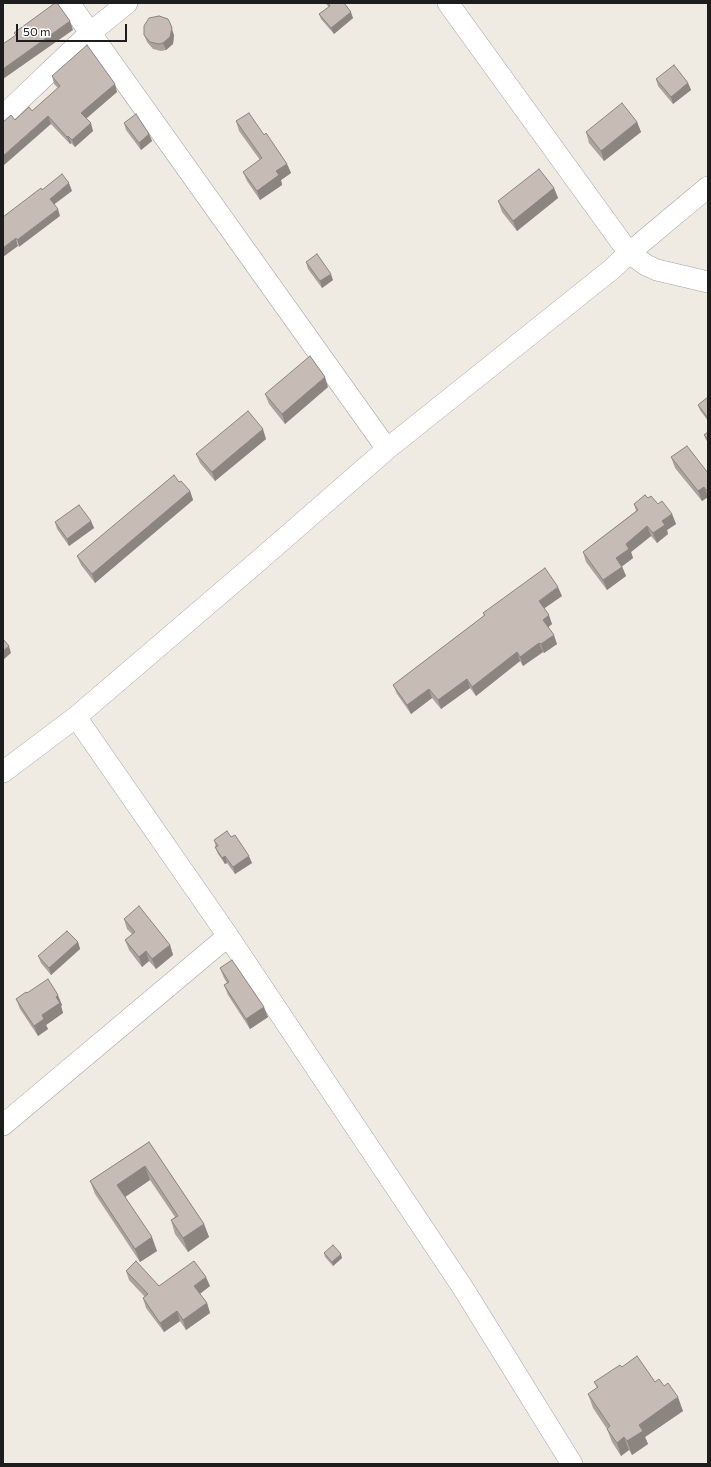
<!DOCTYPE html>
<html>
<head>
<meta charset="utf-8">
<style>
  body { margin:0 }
  #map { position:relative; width:711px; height:1467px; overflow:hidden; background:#efeae2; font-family:Commissioner,sans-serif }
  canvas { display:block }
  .frame { position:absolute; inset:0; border:4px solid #1d1d1d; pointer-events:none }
  .scale { position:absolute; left:16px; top:24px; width:111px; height:18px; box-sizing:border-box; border:2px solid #1d1d1d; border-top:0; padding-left:5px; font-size:12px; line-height:14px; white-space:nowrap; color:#1d1d1d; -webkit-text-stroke:3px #fff; paint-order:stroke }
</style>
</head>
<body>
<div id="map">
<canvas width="711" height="1467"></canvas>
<div class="frame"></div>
<div class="scale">50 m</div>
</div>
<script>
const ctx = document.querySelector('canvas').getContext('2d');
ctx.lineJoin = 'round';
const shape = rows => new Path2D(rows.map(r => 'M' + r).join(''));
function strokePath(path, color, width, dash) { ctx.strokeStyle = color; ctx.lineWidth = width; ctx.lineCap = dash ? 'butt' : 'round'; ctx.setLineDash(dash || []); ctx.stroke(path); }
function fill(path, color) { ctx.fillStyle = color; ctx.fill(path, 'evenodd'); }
const minor = shape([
  [69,3,387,449],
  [448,3,629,253,646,265,657,270,708,282],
  [3,116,90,33,127,3],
  [76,717,228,936],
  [3,772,76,717,256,563,387,449,612,269,629,253,708,187],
  [3,1125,228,936,463,1288,572,1464]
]);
strokePath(minor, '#a4a4a4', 22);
strokePath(minor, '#fff', 21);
fill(shape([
  [325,3,344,3,353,18,334,34,321,19,319,14,329,7],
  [144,35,174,35,173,44,166,50,161,51,153,49,147,42],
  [52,76,117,92,86,119,93,131,75,147,71,143,70,144,51,124,15,120,32,111,58,88,54,84],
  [656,79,688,83,691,90,673,104,658,86],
  [236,121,264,135,287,164,291,173,281,180,282,185,260,200,247,181,243,172,260,160,239,131],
  [637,122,641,132,604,161,589,143,586,132],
  [124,123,149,134,152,141,141,150,126,130],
  [554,188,558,198,517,231,502,212,498,201],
  [306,262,333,280,322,288,308,269],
  [328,387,285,424,269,404,265,394],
  [708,397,708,421,700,410,698,405],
  [708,432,708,442,706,440,704,435],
  [266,439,215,481,200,463,196,454],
  [671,457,708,473,708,497,702,501,675,468],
  [179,482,190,491,193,500,95,583,81,565,77,556],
  [648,498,672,514,676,524,667,530,668,534,657,543,651,536,631,552,633,558,622,566,626,576,607,590,586,562,583,552,636,511,634,504],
  [91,521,94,528,69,546,57,529,55,522],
  [562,596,544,608,552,624,548,627,557,644,544,653,543,652,523,666,520,661,476,696,470,688,441,709,432,698,411,714,397,694,393,685,484,616,483,613],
  [231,837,252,863,235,874,227,863,225,864,218,854,215,847,216,847,214,840],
  [124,919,170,945,173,955,156,969,149,961,142,967,129,950,125,940,132,934,127,929],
  [78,942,80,949,51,975,41,963,38,956],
  [220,968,268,1017,250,1029,228,995,224,985,227,983,224,978],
  [27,993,62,1005,61,1006,63,1013,46,1025,48,1029,38,1036,20,1009,16,999],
  [149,1142,204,1224,209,1237,188,1252,175,1234,171,1220,175,1217,150,1180,125,1197,157,1251,140,1262,95,1194,90,1181],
  [324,1253,342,1258,333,1266,325,1257],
  [126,1271,159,1286,210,1286,200,1294,207,1303,210,1313,186,1330,180,1321,164,1332,146,1308,143,1298,145,1297,129,1280],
  [622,1367,664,1386,683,1411,645,1437,648,1444,632,1455,629,1450,621,1456,612,1442,607,1429,593,1408,588,1394,597,1388,594,1382]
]), '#aba29c');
fill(shape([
  [351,12,353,18,334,34,331,28],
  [70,21,73,30,3,79,3,69],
  [170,23,174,35,173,44,166,50,163,43],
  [688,83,691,90,673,104,671,97],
  [115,84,117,92,84,120,81,113],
  [48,116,51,124,3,166,3,156],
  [637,122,641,132,604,161,601,151],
  [91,123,93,131,75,147,72,140],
  [149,134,152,141,141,150,139,143],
  [68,136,71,143,70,144,67,137],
  [287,164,291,173,281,180,282,185,260,200,257,191,276,171],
  [69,183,72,191,52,206,50,199],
  [554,188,558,198,517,231,513,221],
  [58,209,60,216,19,247,17,240],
  [16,238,18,246,3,257,3,248],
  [331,274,333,280,322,288,320,281],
  [325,377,328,387,285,424,282,414],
  [263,429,266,439,215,481,212,472],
  [704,487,708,497,702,501,698,491],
  [190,491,193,500,95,583,92,574],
  [672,514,676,524,667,530,668,534,657,543,653,533,662,521],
  [91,521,94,528,69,546,67,539],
  [647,526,651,536,631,552,633,558,620,568,616,558,626,544],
  [622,567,626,576,607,590,603,580],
  [558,587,562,596,542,610,539,601],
  [549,615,552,624,546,629,543,620],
  [554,635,557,644,544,653,541,644],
  [539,643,543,652,523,666,520,657],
  [9,646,11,653,3,660,3,651],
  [517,652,520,661,476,696,472,687],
  [467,679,470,688,441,709,438,700],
  [429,689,432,698,411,714,407,705],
  [225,856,227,863,225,864,222,858],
  [249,856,252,863,235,874,233,867],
  [78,942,80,949,51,975,49,968],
  [170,945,173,955,156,969,152,959],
  [146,951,149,961,142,967,139,957],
  [58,995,62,1005,61,1006,63,1013,46,1025,48,1029,38,1036,34,1026,56,997],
  [264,1007,268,1017,250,1029,246,1019],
  [145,1166,150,1180,122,1199,117,1185],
  [204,1224,209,1237,188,1252,183,1238],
  [152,1237,157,1251,140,1262,135,1249],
  [341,1254,342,1258,333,1266,332,1262],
  [206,1277,210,1286,198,1295,194,1286],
  [207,1303,210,1313,186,1330,183,1320],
  [177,1311,180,1321,164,1332,160,1323],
  [678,1397,683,1411,645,1437,648,1444,632,1455,627,1441,639,1425],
  [624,1437,629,1450,621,1456,617,1443]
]), '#8b847f');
const building = shape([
  [55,3,57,3,70,21,3,69,3,44,16,35,14,33,55,3],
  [328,3,344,3,351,12,331,28,319,14,330,6,328,3],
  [159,16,168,19,170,23,172,28,170,37,163,43,159,44,150,42,144,35,144,26,149,18,159,16],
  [87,45,115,84,81,113,91,123,72,140,68,136,67,137,48,116,3,156,3,122,11,115,15,120,29,107,32,111,60,86,52,76,87,45],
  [674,65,688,83,671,97,656,79,674,65],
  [622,103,637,122,601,151,586,132,622,103],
  [249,113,264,135,266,133,287,164,276,171,279,175,257,191,243,172,262,158,236,121,249,113],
  [136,114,149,134,139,143,124,123,136,114],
  [539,169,554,188,513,221,498,201,539,169],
  [62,174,69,183,50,199,58,209,17,240,16,238,3,248,3,217,41,188,42,190,62,174],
  [317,254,331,274,320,281,306,262,317,254],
  [310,356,325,377,282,414,265,394,310,356],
  [708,397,708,418,698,405,708,397],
  [248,411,263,429,212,472,196,454,248,411],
  [708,432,708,439,704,435,708,432],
  [687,446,708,473,708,489,706,490,704,487,698,491,671,457,687,446],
  [174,475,179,482,181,481,190,491,92,574,77,556,174,475],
  [645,495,648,498,651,496,658,504,662,501,672,514,662,521,665,525,653,533,647,526,626,544,629,549,616,558,622,567,603,580,583,552,638,510,634,504,645,495],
  [79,505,91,521,67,539,55,522,79,505],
  [545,568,558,587,539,601,549,615,543,620,554,635,541,644,539,643,520,657,517,652,472,687,467,679,438,700,429,689,407,705,393,685,485,615,483,613,545,568],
  [3,639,9,646,3,651,3,639],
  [227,831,231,837,235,835,249,856,233,867,225,856,222,858,215,847,218,846,214,840,227,831],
  [139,906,170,945,152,959,146,951,139,957,125,940,135,932,124,919,139,906],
  [67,931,78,942,49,968,38,956,67,931],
  [232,960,264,1007,246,1019,224,985,229,982,220,968,232,960],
  [48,979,58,995,56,997,60,1003,42,1015,44,1019,34,1026,16,999,26,992,27,993,48,979],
  [149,1142,204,1224,183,1238,171,1220,178,1216,145,1166,117,1185,152,1237,135,1249,90,1181,149,1142],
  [333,1245,341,1254,332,1262,324,1253,333,1245],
  [136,1261,159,1286,194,1261,206,1277,194,1286,207,1303,183,1320,177,1311,160,1323,143,1298,148,1294,126,1271,136,1261],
  [637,1356,655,1382,659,1379,664,1386,668,1383,678,1397,639,1425,643,1431,627,1441,624,1437,617,1443,607,1429,610,1426,588,1394,598,1387,594,1382,620,1365,622,1367,637,1356]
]);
fill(building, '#c7bcb5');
strokePath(building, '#8b847f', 1);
</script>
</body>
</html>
